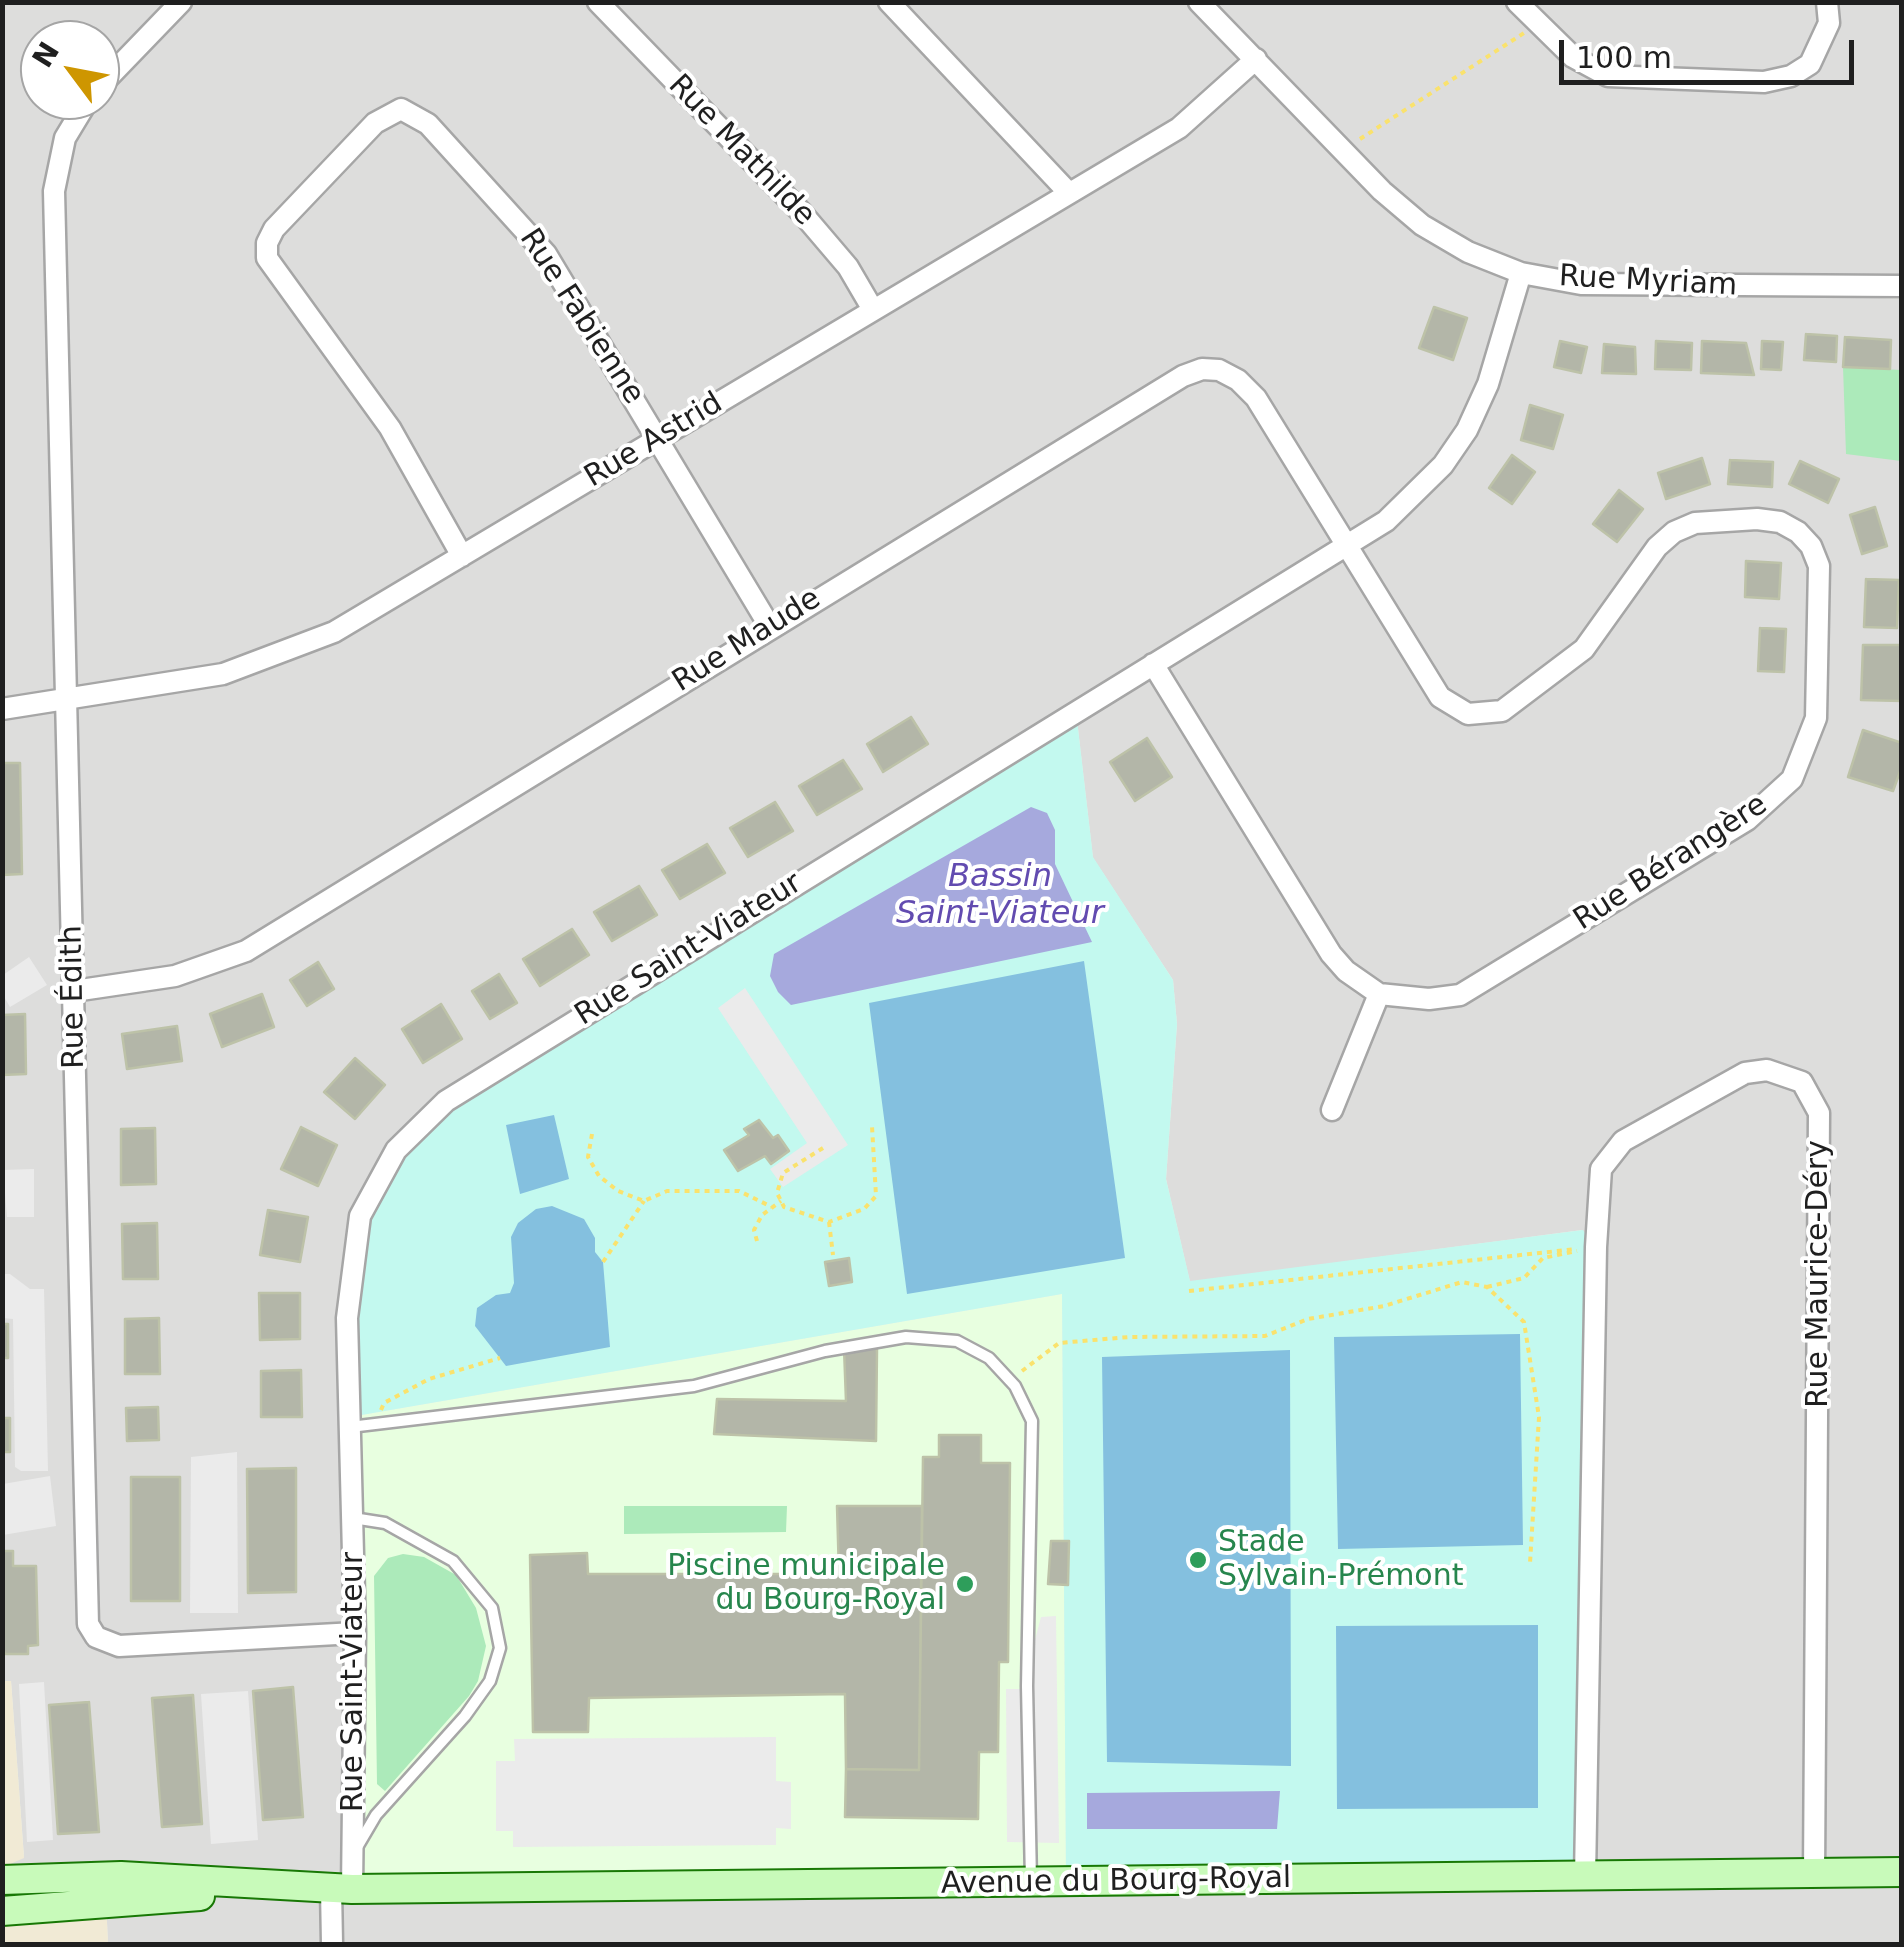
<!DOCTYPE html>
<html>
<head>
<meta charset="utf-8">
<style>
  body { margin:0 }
  #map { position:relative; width:1904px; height:1947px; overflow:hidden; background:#ecf0e6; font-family:"DejaVu Sans",sans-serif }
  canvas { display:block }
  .frame { position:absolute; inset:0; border:5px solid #1f1f1f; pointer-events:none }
  .north { position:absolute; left:20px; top:20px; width:100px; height:100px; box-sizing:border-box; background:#fff; border:2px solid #a5a5a5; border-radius:50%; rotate:302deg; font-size:28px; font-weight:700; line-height:40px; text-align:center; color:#1f1f1f }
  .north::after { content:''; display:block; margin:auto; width:35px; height:45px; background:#ce9600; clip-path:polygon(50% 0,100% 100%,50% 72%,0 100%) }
  .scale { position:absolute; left:1559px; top:40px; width:295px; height:45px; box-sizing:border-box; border:5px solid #1f1f1f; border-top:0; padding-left:12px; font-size:30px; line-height:35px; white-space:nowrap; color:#1f1f1f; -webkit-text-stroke:8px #fff; paint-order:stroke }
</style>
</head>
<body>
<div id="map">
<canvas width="1904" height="1947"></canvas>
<div class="frame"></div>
<div class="north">N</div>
<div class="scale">100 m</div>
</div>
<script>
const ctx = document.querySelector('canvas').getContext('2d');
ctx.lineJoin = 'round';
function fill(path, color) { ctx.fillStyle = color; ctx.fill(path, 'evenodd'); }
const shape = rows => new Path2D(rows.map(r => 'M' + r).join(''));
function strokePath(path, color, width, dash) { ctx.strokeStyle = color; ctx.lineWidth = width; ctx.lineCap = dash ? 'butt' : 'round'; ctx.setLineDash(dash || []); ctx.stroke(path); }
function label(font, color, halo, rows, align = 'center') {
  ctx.font = font + ' "DejaVu Sans",sans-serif'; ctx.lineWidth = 8; ctx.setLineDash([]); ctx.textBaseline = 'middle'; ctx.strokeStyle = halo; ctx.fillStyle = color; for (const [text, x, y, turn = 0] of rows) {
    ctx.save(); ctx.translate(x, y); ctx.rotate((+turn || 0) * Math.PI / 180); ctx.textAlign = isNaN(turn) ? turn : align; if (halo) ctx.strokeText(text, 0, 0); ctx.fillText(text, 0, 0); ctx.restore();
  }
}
fill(shape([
  [3,3,1901,3,1901,276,1650,288,1901,299,1901,1944,108,1944,106,1901,318,1889,3,1867,24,1857,11,1681,3,1681],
  [40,40,100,40,100,100,40,100],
  [1076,712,1093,858,1173,980,1177,1024,1166,1179,1190,1282,1582,1230,1066,1881,352,1889,360,1216]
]), '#dddddc');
fill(shape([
  [2,1681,11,1681,24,1858,3,1867],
  [106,1901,108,1944,3,1944,2,1911]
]), '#f1ead5');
fill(shape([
  [1062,1294,1066,1881,352,1889,350,1417]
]), '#e8ffe0');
fill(shape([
  [1843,367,1901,370,1901,461,1846,454],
  [624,1506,787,1506,786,1532,624,1534],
  [403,1554,424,1557,456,1575,476,1608,486,1646,478,1681,469,1696,385,1791,377,1784,374,1576,388,1558]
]), '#aceaba');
fill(shape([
  [1076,711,1093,857,1173,980,1177,1024,1166,1179,1190,1281,1583,1230,1596,1247,1585,1877,1066,1881,1062,1294,350,1417,360,1216,410,1132]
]), '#c3f9ef');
fill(shape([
  [1084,961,1125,1258,907,1294,869,1003],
  [554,1115,569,1179,520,1194,506,1125],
  [552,1206,584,1219,595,1238,595,1252,603,1262,610,1347,506,1366,475,1326,477,1308,496,1295,510,1293,514,1283,511,1237,518,1223,536,1209],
  [1520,1334,1523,1545,1338,1549,1334,1337],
  [1290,1350,1291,1766,1107,1762,1102,1357],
  [1538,1625,1538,1808,1337,1809,1336,1626]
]), '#84c0df');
fill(shape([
  [29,957,47,985,10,1007,3,995,3,975],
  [745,988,848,1145,783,1187,770,1169,807,1143,718,1008],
  [34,1169,34,1217,7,1217,3,1170],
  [2,1274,10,1274,30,1289,44,1289,48,1471,21,1471,15,1467,13,1319,3,1318],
  [237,1452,238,1613,190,1613,191,1457],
  [50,1476,56,1526,3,1535,3,1484],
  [1056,1616,1059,1843,1007,1842,1006,1689,1022,1689,1041,1617],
  [44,1682,53,1840,27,1842,19,1684],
  [248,1691,258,1840,211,1844,201,1694],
  [776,1737,776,1781,791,1782,791,1829,776,1828,776,1845,513,1847,513,1831,496,1831,496,1761,515,1761,514,1739]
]), '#ebebeb');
fill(shape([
  [1031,807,1047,813,1055,830,1055,864,1092,942,791,1005,778,992,770,976,774,954],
  [1280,1791,1277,1829,1087,1829,1087,1793]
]), '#a6a9dd');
const building = shape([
  [1434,307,1467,318,1453,360,1419,348,1434,307],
  [1806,334,1837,336,1836,362,1804,360,1806,334],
  [1845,337,1891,340,1890,369,1843,367,1845,337],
  [1560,341,1587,347,1581,373,1554,367,1560,341],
  [1656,341,1692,343,1691,370,1655,369,1656,341],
  [1702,341,1746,343,1754,375,1701,373,1702,341],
  [1762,341,1783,342,1781,370,1761,369,1762,341],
  [1604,344,1635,347,1636,374,1602,373,1604,344],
  [1530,405,1563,415,1553,449,1521,440,1530,405],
  [1512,455,1535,472,1512,504,1489,488,1512,455],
  [1702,458,1710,484,1666,499,1658,473,1702,458],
  [1730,460,1773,462,1772,487,1728,484,1730,460],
  [1800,461,1839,479,1828,503,1789,484,1800,461],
  [1619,490,1643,509,1617,542,1593,524,1619,490],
  [1875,507,1887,546,1862,554,1850,515,1875,507],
  [1746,561,1781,563,1779,599,1745,597,1746,561],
  [1866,579,1899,580,1897,628,1864,627,1866,579],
  [1760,628,1786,629,1784,672,1758,671,1760,628],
  [1863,645,1902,645,1902,701,1861,700,1863,645],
  [911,717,928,744,883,772,867,744,911,717],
  [1863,730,1902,743,1902,766,1893,791,1848,777,1863,730],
  [1147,738,1172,777,1135,801,1110,762,1147,738],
  [843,760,862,789,817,815,799,786,843,760],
  [2,763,20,763,22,874,2,875,2,763],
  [775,802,793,831,748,857,730,828,775,802],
  [707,844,725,873,680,899,662,870,707,844],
  [639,886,657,915,612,941,594,912,639,886],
  [572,929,589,955,540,986,523,959,572,929],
  [318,962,334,989,307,1006,290,980,318,962],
  [499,974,517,1003,490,1019,472,991,499,974],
  [262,994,274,1027,222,1047,210,1014,262,994],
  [441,1004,462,1039,423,1063,402,1029,441,1004],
  [25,1014,26,1074,2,1075,2,1015,25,1014],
  [177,1026,182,1061,127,1069,122,1034,177,1026],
  [355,1058,385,1085,355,1119,324,1092,355,1058],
  [759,1120,773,1138,778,1135,789,1151,771,1164,765,1156,738,1171,724,1150,749,1135,744,1129,759,1120],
  [301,1127,337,1145,318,1186,281,1169,301,1127],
  [155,1128,156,1184,121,1185,121,1129,155,1128],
  [268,1210,308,1217,300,1262,260,1255,268,1210],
  [157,1223,158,1279,123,1279,122,1224,157,1223],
  [849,1258,852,1282,829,1286,825,1262,849,1258],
  [259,1293,300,1293,300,1339,260,1340,259,1293],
  [159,1318,160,1374,125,1374,125,1319,159,1318],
  [2,1324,8,1324,8,1358,2,1358,2,1324],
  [844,1348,877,1349,876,1441,714,1434,717,1399,846,1401,844,1348],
  [301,1370,302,1417,261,1417,261,1371,301,1370],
  [158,1407,159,1440,127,1441,126,1408,158,1407],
  [2,1418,10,1418,10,1452,2,1452,2,1418],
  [939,1435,981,1435,981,1463,1010,1463,1008,1662,999,1662,998,1752,979,1752,978,1819,845,1817,846,1769,919,1770,923,1457,939,1457,939,1435],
  [296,1468,296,1592,248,1593,247,1469,296,1468],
  [131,1477,180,1477,180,1601,131,1601,131,1477],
  [837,1506,922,1506,919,1770,846,1769,845,1694,589,1698,588,1732,533,1732,530,1555,587,1553,588,1574,839,1574,837,1506],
  [1051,1541,1069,1541,1068,1585,1048,1584,1051,1541],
  [2,1551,13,1551,13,1566,36,1566,38,1645,28,1646,28,1654,5,1654,2,1646,2,1551],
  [293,1687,303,1817,263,1820,253,1691,293,1687],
  [193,1695,202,1824,162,1827,152,1698,193,1695],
  [89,1702,99,1832,58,1834,49,1705,89,1702]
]);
fill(building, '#b3b6a8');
strokePath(building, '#bdc2a8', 2.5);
const lane = shape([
  [350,1427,694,1386,825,1351,906,1337,957,1341,989,1358,1015,1386,1032,1421,1027,1686,1031,1881],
  [353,1518,385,1523,453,1561,492,1608,500,1648,490,1681,465,1716,376,1815,356,1849]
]);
const street = shape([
  [598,2,802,213,848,267,872,308],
  [889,2,1068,192],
  [1199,2,1382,191,1422,225,1468,252,1521,273,1581,284,1902,286],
  [1517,2,1573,57,1608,76,1764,82,1791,76,1810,64,1829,23,1827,2],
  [100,86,181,2],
  [88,100,65,138,54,191,88,1624,96,1637,119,1646,355,1633],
  [462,556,390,428,267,258,267,243,274,229,375,123,401,109,428,124,546,254,770,627],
  [2,709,223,674,334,632,1179,128,1256,59],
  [74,991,175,976,246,951,1183,376,1202,369,1219,370,1238,380,1256,398,1440,697,1468,714,1502,711,1584,649,1657,547,1674,532,1695,523,1757,519,1780,522,1798,532,1811,546,1819,566,1816,718,1792,779,1747,820,1460,995,1429,999,1379,994,1346,971,1331,954,1153,664],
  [1332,1110,1379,994],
  [1585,1877,1596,1247,1601,1169,1623,1141,1745,1073,1767,1070,1802,1082,1819,1113,1814,1874],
  [331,1888,332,1944],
  [352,1889,355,1633,347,1318,360,1216,396,1150,446,1101,1386,521,1443,465,1467,430,1488,384,1521,273]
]);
const secondary = shape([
  [2,1880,121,1876,352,1889,1902,1872],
  [2,1911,200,1896]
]);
strokePath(lane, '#a6a6a6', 15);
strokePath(street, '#a6a6a6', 25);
strokePath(secondary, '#187805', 32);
strokePath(shape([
  [1360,139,1524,33],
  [592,1134,588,1157,599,1176,618,1191,644,1201,667,1191,739,1191,772,1207],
  [823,1148,783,1173,777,1193,784,1207,829,1222,864,1209,876,1196,872,1126],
  [829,1222,833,1255],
  [757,1241,754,1230,762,1215,781,1201],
  [603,1262,644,1201],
  [1487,1287,1524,1278,1543,1258,1577,1251],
  [1189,1291,1576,1249],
  [1022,1371,1059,1343,1129,1337,1265,1336,1308,1319,1384,1306,1462,1282,1487,1287,1524,1322,1539,1417,1530,1563],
  [381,1410,384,1403,429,1379,500,1358]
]), '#fae26d', 4, [5, 5]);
strokePath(lane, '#fff', 10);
strokePath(street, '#fff', 20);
strokePath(secondary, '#c8faba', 28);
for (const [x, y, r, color] of [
  [1198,1560,10,"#2e9e5b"],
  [965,1584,10,"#2e9e5b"]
]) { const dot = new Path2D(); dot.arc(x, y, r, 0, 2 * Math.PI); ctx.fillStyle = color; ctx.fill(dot); strokePath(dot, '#fff', 4); }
label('30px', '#1f1f1f', '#fff', [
  ["Rue Mathilde",741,151,46],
  ["Rue Myriam",1648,282,3],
  ["Rue Fabienne",581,317,57],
  ["Rue Astrid",654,441,-31],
  ["Rue Maude",747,641,-32],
  ["Rue Bérangère",1671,863,-33],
  ["Rue Saint-Viateur",689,950,-32],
  ["Rue Édith",74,997,-91],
  ["Rue Maurice-Déry",1819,1274,-90],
  ["Rue Saint-Viateur",354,1682,-90],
  ["Avenue du Bourg-Royal",1116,1882,-1]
]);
label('30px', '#27864d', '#fff', [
  ["Stade",1218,1543],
  ["Sylvain-Prémont",1218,1577],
  ["Piscine municipale",945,1567,"right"],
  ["du Bourg-Royal",945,1601,"right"]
], 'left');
label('italic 32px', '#624bb0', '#fff', [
  ["Bassin",1000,878],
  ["Saint-Viateur",1000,915]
]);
</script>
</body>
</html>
